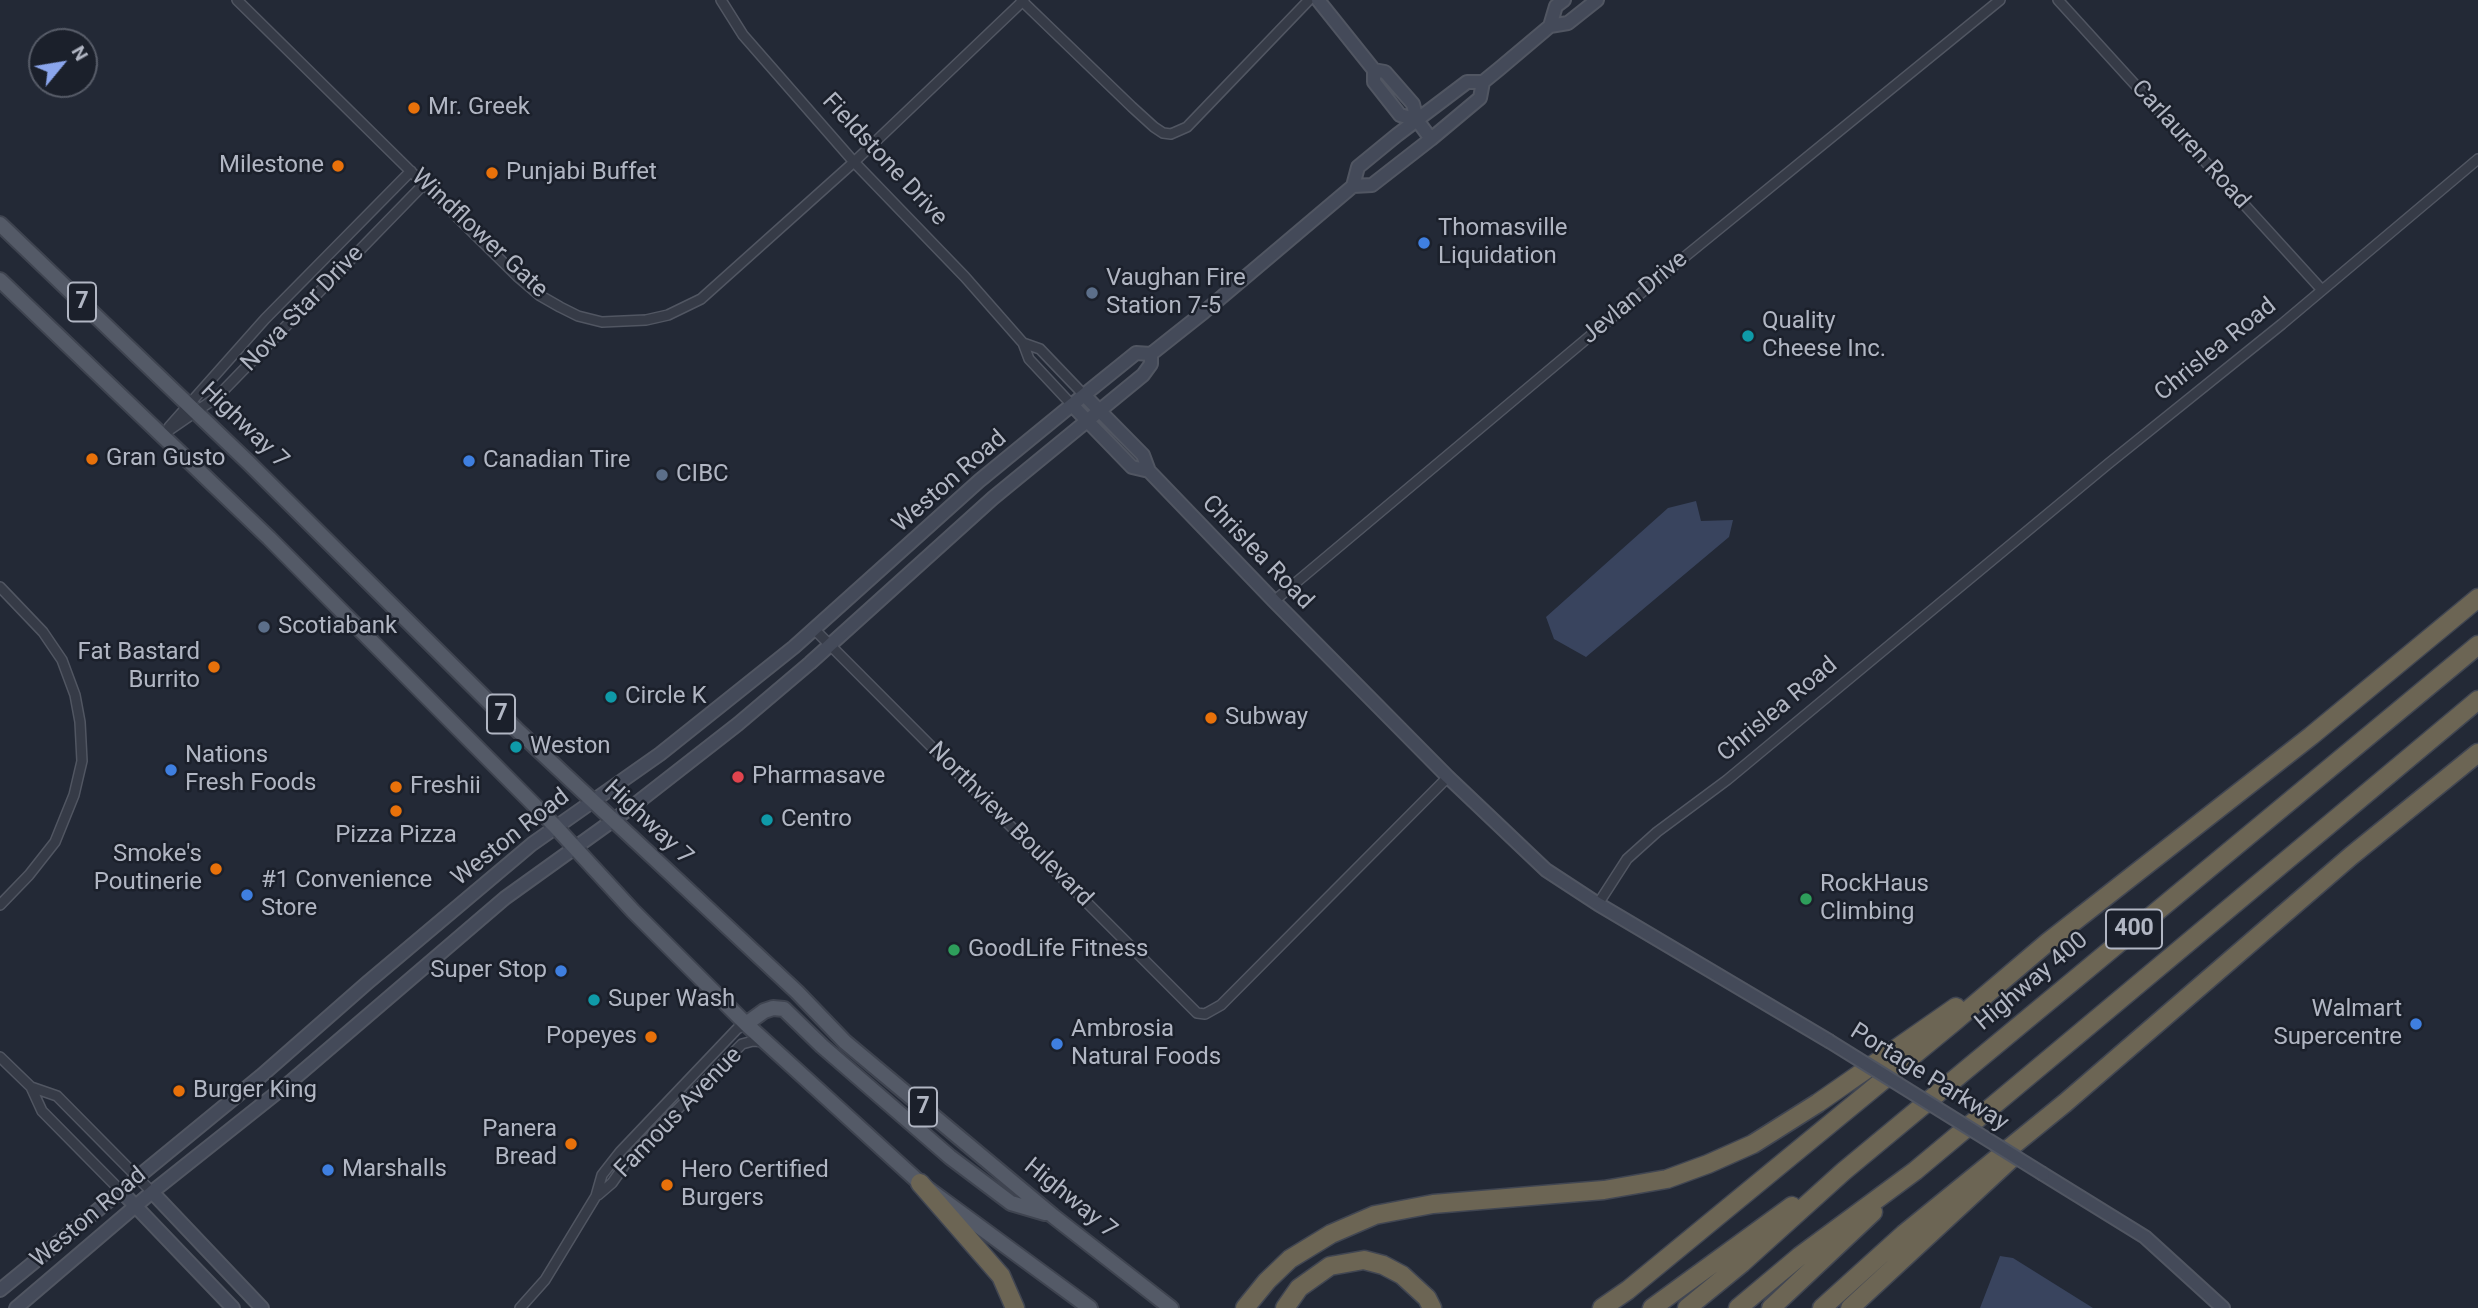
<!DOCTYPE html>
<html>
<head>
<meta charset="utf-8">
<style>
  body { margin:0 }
  #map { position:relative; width:2478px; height:1308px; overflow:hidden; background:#232936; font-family:Roboto,sans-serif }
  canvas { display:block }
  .north { position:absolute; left:28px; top:28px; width:70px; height:70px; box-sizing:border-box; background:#1b202b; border:2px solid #575c68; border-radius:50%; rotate:60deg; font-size:19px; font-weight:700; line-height:28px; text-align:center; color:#b1b6c3 }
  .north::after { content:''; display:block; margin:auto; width:24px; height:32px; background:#8ba6ed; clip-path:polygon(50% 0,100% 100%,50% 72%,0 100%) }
</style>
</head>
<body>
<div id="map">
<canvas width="2478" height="1308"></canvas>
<div class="north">N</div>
</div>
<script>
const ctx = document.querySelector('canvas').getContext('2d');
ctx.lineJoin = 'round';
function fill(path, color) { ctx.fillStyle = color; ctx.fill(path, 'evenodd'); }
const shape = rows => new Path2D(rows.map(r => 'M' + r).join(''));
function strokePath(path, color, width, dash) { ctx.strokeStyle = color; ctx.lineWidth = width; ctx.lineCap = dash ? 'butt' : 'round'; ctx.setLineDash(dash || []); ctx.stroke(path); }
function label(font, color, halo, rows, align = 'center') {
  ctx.font = font + ' Roboto,sans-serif'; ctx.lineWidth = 5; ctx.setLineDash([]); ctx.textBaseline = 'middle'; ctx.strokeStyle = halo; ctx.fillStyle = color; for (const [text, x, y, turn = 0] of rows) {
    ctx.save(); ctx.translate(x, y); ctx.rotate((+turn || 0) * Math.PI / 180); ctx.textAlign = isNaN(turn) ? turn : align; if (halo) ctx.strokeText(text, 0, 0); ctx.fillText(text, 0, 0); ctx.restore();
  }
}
fill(shape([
  [1696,501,1701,521,1733,520,1729,537,1586,657,1554,639,1546,617,1668,508],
  [2000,1256,2013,1258,2093,1308,1980,1308]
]), '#39445e');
const street = shape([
  [237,0,518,277,539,295,560,307,578,316,602,322,646,320,668,315,701,299,854,162,1024,0],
  [721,0,743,35,854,162,965,277,1023,343,1029,359,1072,405],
  [1021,0,1132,107,1154,127,1163,133,1171,134,1187,127,1309,0],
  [2058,0,2322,290],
  [1023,343,1040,349,1084,395],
  [169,427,265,319,411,171],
  [162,435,217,397,424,184],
  [0,587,43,632,62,660,75,695,80,722,82,761,74,795,55,842,29,875,0,905],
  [1274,601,1671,268,2000,0],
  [814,629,1197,1013,1205,1014,1221,1005,1448,777],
  [1598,904,1627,859,1657,832,1727,780,2108,464,2282,324,2478,159],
  [0,1057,31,1087,42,1111,121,1191],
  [31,1087,57,1096,152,1192],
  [598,1195,612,1183,626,1163,653,1134,742,1044,753,1041,766,1042],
  [520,1308,545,1280,596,1196,602,1175,620,1152,737,1029,746,1024]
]);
const secondary = shape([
  [1318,0,1374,70,1374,82,1400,115,1417,120],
  [1550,26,1568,23,1597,0],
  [1374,70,1385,72,1413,104,1417,120,1431,139],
  [1353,186,1372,185,1431,139,1480,98,1483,82],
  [1084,395,1143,455,1149,471,1274,601,1448,777,1546,870,1598,904,1829,1041],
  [1072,405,1132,467,1149,471],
  [2043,1174,2145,1237,2223,1308],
  [121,1191,233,1308],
  [152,1192,262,1308],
  [0,1290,261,1076,367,983,532,844,660,754,794,647,979,481,1084,395,1136,353,1151,354,1204,312,1353,186,1358,167,1397,135,1467,82,1483,82,1499,69,1550,26,1556,6,1564,0],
  [16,1308,152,1192,289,1083,505,898,633,806,738,724,810,663,993,498,1143,375,1151,364,1151,354]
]);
const primary = shape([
  [0,224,249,463,516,729,797,992,845,1042,1053,1216,1171,1308],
  [0,280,269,538,555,826,633,911,746,1024,920,1183,1090,1308],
  [746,1024,764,1011,773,1008,784,1009,822,1046,950,1157,1011,1203,1045,1213]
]);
const highway = shape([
  [920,1183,1001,1276,1015,1308],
  [1245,1308,1267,1281,1290,1259,1331,1234,1375,1215,1433,1204,1604,1190,1667,1179,1708,1164,1753,1144,1818,1103,1956,1007],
  [1285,1308,1299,1288,1330,1266,1364,1260,1383,1265,1402,1275,1427,1298,1432,1308],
  [1602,1308,1628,1290,1954,1022,2048,942,2311,736,2478,598],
  [1652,1308,1792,1206],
  [1687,1308,1742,1263,1844,1171,2478,645],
  [1738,1308,1800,1256,1915,1171,2478,700],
  [1771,1308,1873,1212],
  [1822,1308,1904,1234,2065,1103,2351,856,2478,753],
  [1850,1308,2012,1158]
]);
strokePath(street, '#515662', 12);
strokePath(secondary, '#515662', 16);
strokePath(primary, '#3f4450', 18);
strokePath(highway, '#414652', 21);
strokePath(street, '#363b47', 9);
strokePath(secondary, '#444a59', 12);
strokePath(primary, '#545a67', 14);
strokePath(highway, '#6c6554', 18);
const secondaryBridge = shape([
  [1829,1041,2043,1174]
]);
strokePath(secondaryBridge, '#515662', 16, []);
strokePath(secondaryBridge, '#444a59', 12);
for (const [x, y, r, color] of [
  [414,108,7,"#e8710a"],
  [338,166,7,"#e8710a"],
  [492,173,7,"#e8710a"],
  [1424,243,7,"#3f7fe0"],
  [1092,293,7,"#5c6f8a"],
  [1748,336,7,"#0f9aa8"],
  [92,459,7,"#e8710a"],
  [469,461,7,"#3f7fe0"],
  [662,475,7,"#5c6f8a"],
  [264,627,7,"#5c6f8a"],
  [214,667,7,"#e8710a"],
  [611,697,7,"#0f9aa8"],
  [1211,718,7,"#e8710a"],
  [516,747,7,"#0f9aa8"],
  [171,770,7,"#3f7fe0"],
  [738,777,7,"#e0444e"],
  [396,787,7,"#e8710a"],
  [396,811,7,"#e8710a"],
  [767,820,7,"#0f9aa8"],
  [216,869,7,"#e8710a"],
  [247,895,7,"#3f7fe0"],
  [1806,899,7,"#2e9e5b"],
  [954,950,7,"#2e9e5b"],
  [561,971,7,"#3f7fe0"],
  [594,1000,7,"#0f9aa8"],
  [2416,1024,7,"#3f7fe0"],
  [651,1037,7,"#e8710a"],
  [1057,1044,7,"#3f7fe0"],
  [179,1091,7,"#e8710a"],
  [571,1144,7,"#e8710a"],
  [328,1170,7,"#3f7fe0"],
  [667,1185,7,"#e8710a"]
]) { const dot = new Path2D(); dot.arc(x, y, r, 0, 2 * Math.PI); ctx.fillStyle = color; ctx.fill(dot); strokePath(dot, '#1b202b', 2.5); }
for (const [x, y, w] of [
  [82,302,28],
  [501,714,28],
  [2134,929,56],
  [923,1107,28]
]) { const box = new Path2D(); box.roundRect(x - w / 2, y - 19.5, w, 39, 5); ctx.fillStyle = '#1b202b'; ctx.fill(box); strokePath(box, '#b1b6c3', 2); }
label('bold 23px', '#b1b6c3', null, [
  ["7",82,302],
  ["7",501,714],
  ["400",2134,929],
  ["7",923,1107]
]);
label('24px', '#b1b6c3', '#1b202b', [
  ["Mr. Greek",428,108],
  ["Milestone",324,166,"right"],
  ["Punjabi Buffet",506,173],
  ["Thomasville",1438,229],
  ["Liquidation",1438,257],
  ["Vaughan Fire",1106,279],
  ["Station 7-5",1106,307],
  ["Quality",1762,322],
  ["Cheese Inc.",1762,350],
  ["Gran Gusto",106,459],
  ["Canadian Tire",483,461],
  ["CIBC",676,475],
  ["Scotiabank",278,627],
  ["Fat Bastard",200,653,"right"],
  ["Burrito",200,681,"right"],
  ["Circle K",625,697],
  ["Subway",1225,718],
  ["Weston",530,747],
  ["Nations",185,756],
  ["Fresh Foods",185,784],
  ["Pharmasave",752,777],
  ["Freshii",410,787],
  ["Centro",781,820],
  ["Pizza Pizza",396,836,"center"],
  ["Smoke's",202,855,"right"],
  ["Poutinerie",202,883,"right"],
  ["#1 Convenience",261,881],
  ["Store",261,909],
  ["RockHaus",1820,885],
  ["Climbing",1820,913],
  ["GoodLife Fitness",968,950],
  ["Super Stop",547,971,"right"],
  ["Super Wash",608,1000],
  ["Walmart",2402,1010,"right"],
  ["Supercentre",2402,1038,"right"],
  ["Ambrosia",1071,1030],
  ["Natural Foods",1071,1058],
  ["Popeyes",637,1037,"right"],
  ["Burger King",193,1091],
  ["Panera",557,1130,"right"],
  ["Bread",557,1158,"right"],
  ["Marshalls",342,1170],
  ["Hero Certified",681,1171],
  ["Burgers",681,1199]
], 'left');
label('24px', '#b1b6c3', '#1b202b', [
  ["Carlauren Road",2190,145,48],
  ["Fieldstone Drive",884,160,47],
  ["Windflower Gate",479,234,43],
  ["Jevlan Drive",1635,298,-40],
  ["Nova Star Drive",303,309,-46],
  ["Chrislea Road",2216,350,-39],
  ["Highway 7",244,426,44],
  ["Weston Road",950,482,-41],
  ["Chrislea Road",1257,553,46],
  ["Chrislea Road",1778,710,-40],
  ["Highway 7",648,823,43],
  ["Northview Boulevard",1010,825,45],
  ["Weston Road",511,838,-38],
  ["Highway 400",2032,982,-40],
  ["Portage Parkway",1929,1078,32],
  ["Famous Avenue",679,1113,-46],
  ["Highway 7",1070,1199,39],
  ["Weston Road",89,1218,-40]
]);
</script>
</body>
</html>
